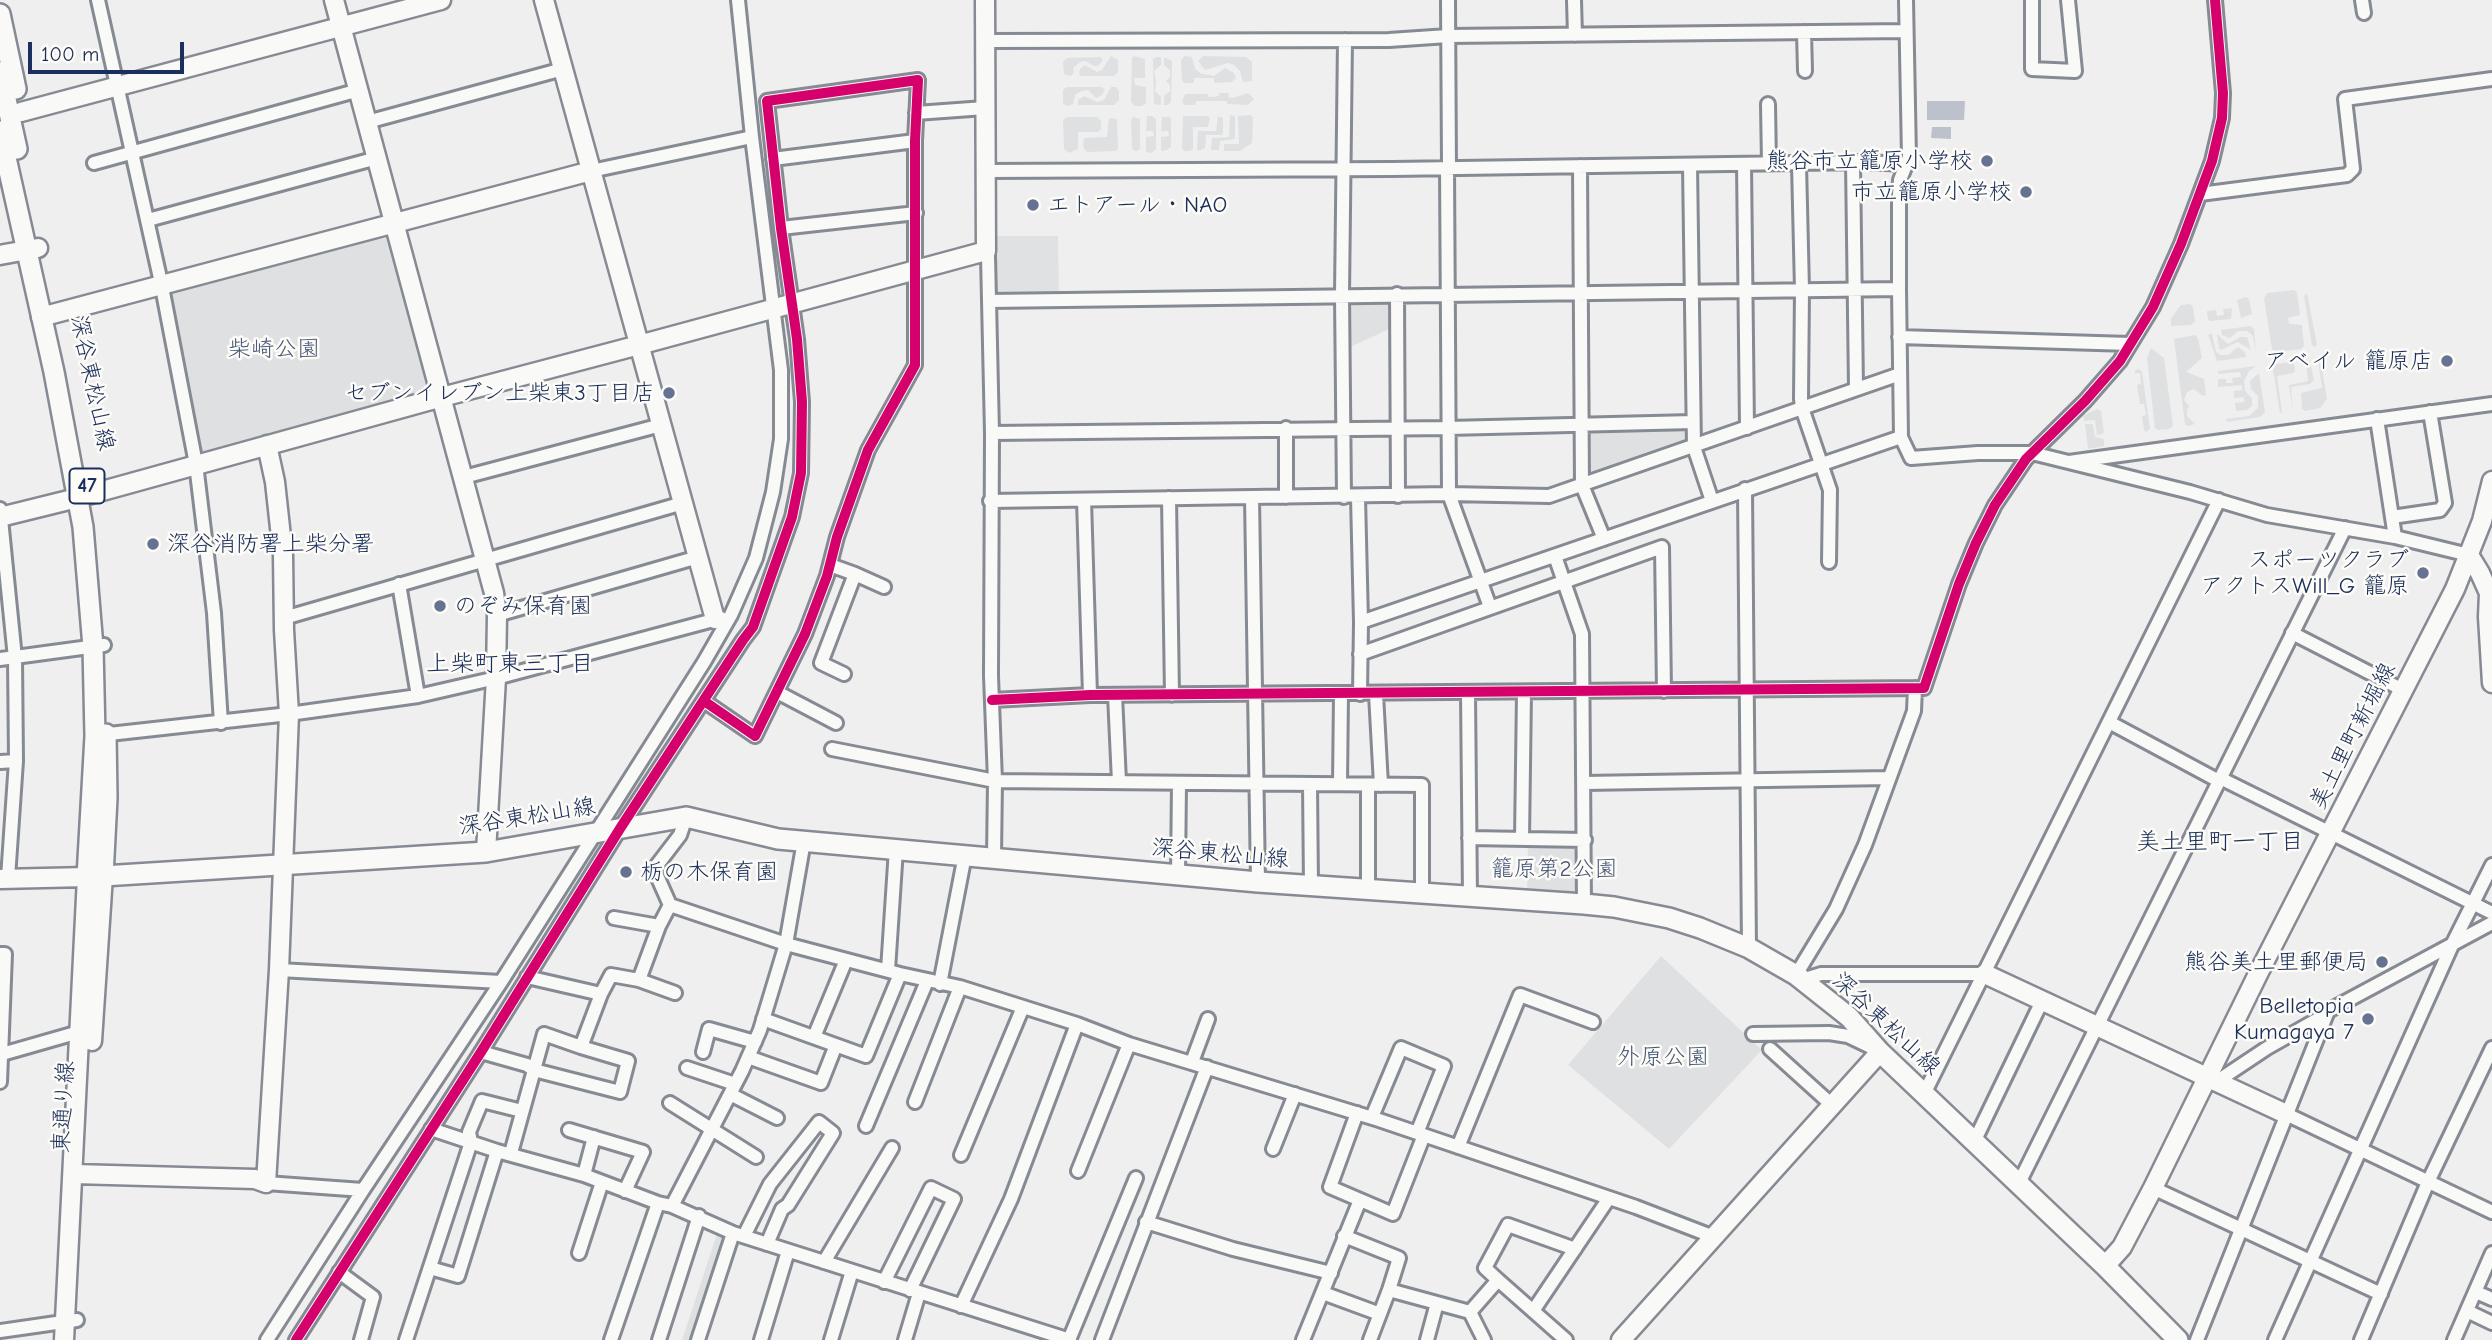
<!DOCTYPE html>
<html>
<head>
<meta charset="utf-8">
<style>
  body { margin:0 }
  #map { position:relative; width:2492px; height:1340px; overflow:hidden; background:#efefef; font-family:"Comic Neue",sans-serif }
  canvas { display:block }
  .scale { position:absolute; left:28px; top:42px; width:156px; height:32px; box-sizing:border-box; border:4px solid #1b2f5e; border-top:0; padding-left:9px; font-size:21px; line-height:24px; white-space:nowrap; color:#1b2f5e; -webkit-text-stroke:5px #fdfcf7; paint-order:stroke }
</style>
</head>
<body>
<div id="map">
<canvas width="2492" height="1340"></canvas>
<div class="scale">100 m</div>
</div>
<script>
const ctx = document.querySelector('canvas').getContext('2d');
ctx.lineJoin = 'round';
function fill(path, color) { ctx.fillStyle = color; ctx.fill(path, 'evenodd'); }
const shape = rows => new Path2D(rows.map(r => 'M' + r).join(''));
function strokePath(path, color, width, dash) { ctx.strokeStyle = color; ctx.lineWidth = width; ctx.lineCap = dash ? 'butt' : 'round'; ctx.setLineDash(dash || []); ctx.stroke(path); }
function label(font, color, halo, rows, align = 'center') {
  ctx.font = font + ' "Comic Neue","Klee One",sans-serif'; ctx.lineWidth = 5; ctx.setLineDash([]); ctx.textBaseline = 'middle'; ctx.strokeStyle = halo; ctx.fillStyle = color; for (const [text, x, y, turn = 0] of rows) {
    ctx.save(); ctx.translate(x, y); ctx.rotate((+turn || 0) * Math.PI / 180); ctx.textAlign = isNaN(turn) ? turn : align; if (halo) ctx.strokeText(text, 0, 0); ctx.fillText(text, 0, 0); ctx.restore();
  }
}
fill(shape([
  [992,236,1058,236,1059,297,993,295]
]), '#dfe1e2');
fill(shape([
  [1111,56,1118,60,1118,72,1114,76,1081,76,1079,74,1080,69,1085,65,1097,72,1102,70],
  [1134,56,1145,59,1145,78,1134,78,1135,85,1146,87,1146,103,1142,106,1135,106,1131,102,1132,58],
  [1185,56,1192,57,1195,69,1202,74,1214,76,1225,68,1234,73,1236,78,1232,82,1214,83,1214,78,1194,78,1194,83,1184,83,1182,80,1181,60],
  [1203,56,1246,57,1252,62,1252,81,1243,82,1240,71,1234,65,1228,63,1205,70,1198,61],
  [1101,57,1103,60,1098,66,1094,66,1085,61,1080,62,1073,68,1074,73,1070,76,1064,74,1063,62,1067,58],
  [1156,57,1161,57,1161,65,1154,71,1156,81,1155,91,1161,97,1161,105,1154,104,1153,59],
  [1164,57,1172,61,1171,102,1168,105,1164,105,1164,96,1170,91,1170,85,1166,81,1170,77,1170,70,1164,65],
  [1067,87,1102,87,1105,90,1102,95,1096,98,1088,90,1081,91,1075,95,1073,104,1067,106,1063,103,1063,90],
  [1111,87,1116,87,1119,91,1119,100,1114,105,1078,105,1078,100,1084,96,1097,102,1104,100],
  [1219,93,1229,93,1228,97,1233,98,1248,93,1254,99,1248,105,1227,104,1227,101,1196,101,1195,105,1185,105,1182,102,1185,94,1208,94,1208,97,1213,97,1219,96],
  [1230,115,1235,116,1235,139,1220,141,1219,150,1211,150,1212,138,1229,137],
  [1250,115,1253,117,1252,143,1240,151,1224,151,1224,144,1239,144,1238,116],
  [1147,116,1152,116,1156,119,1156,149,1152,153,1146,152,1146,137,1154,136,1153,131,1146,131],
  [1183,116,1208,116,1210,118,1208,127,1193,127,1193,149,1190,151,1184,151,1182,148],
  [1218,116,1223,118,1223,133,1221,135,1206,135,1205,148,1199,151,1197,149,1198,131,1216,131],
  [1067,117,1097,117,1101,121,1101,129,1098,132,1078,132,1078,149,1069,153,1064,149,1063,120],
  [1133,117,1140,119,1140,149,1137,151,1133,150,1132,147,1131,120],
  [1162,117,1169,117,1171,119,1171,147,1167,150,1161,151,1161,137,1169,136,1168,131,1161,131],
  [1109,118,1117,119,1118,149,1115,151,1087,152,1083,147,1084,138,1107,137],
  [395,223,442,397,196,464,162,287],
  [2294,290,2297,293,2300,315,2288,318,2289,324,2302,325,2304,346,2301,349,2276,352,2272,349,2264,298,2267,293],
  [2307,293,2317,345,2315,347,2312,345,2304,296],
  [2246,297,2249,299,2252,314,2241,318,2237,300],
  [1390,301,1389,329,1346,349,1345,303],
  [2190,304,2193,307,2195,321,2191,325,2171,326,2171,318,2181,305],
  [2232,308,2231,319,2210,321,2208,319,2207,311,2216,310,2217,316,2224,315,2223,309],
  [2250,326,2254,329,2256,352,2253,336,2247,331,2238,331,2230,338,2222,335,2221,330],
  [2208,334,2212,334,2216,352,2220,355,2228,355,2238,347,2245,352,2246,357,2217,361],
  [2217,334,2228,344,2240,337,2247,337,2251,350,2238,342,2221,350,2219,348],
  [2195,335,2198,338,2202,358,2186,372,2204,379,2206,395,2203,396,2194,389,2187,392,2184,400,2189,406,2187,410,2187,416,2195,424,2187,426,2185,424,2174,339],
  [2151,348,2164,358,2173,426,2169,429,2158,430,2155,428,2147,358],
  [2320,358,2327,399,2320,408,2305,411,2302,409,2301,393,2322,388,2318,359],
  [2306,360,2310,361,2314,380,2310,384,2291,387,2293,411,2289,385,2308,381],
  [2291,362,2294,363,2295,371,2293,373,2277,376,2282,412,2280,413,2273,369,2276,364],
  [2256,366,2249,371,2244,381,2245,391,2252,398,2252,406,2247,410,2236,411,2235,403,2245,402,2243,397,2234,398,2234,391,2242,390,2242,385,2218,387,2218,379,2226,379,2226,383,2233,383,2232,378,2241,377,2240,372,2218,374,2218,371],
  [2139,369,2142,372,2150,429,2146,432,2144,430,2142,416,2146,415,2144,404,2140,404,2137,385,2141,384,2140,373,2135,373,2135,370],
  [2259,373,2265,412,2260,417,2227,422,2226,419,2249,416,2258,408,2258,396,2251,389,2250,381],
  [2097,409,2101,411,2104,433,2102,434,2097,435,2095,420,2084,421,2083,416],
  [2085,424,2093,424,2095,437,2104,439,2104,446,2088,449],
  [1689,426,1688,444,1589,476,1587,430],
  [1528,844,1580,845,1578,899,1527,894],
  [1661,956,1762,1050,1669,1149,1568,1065],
  [718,1231,728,1235,694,1340,682,1340]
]), '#dee0e2');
fill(shape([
  [1927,101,1965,101,1964,120,1927,120],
  [1932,127,1951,127,1951,139,1931,138]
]), '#bdc1cc');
const street = shape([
  [98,0,162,287,196,464,214,613,221,723],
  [1448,0,1449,167],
  [1574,0,1575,35],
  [1906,0,1909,157,1900,180,1899,195,1899,289,1901,437,1911,458,1978,453,2032,453,2190,492,2267,515,2395,537,2469,555],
  [2032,0,2032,69,2075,71,2068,0],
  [2362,0,2364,13],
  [1804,32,1805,71],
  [985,41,1389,40,1448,36,1906,31],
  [1768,104,1769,164],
  [916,113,985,108],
  [367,122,563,69],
  [773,159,915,141],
  [1853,162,1856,389],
  [94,163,359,90],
  [1744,164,1747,428],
  [1799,164,1802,290,1801,399,1802,408,1830,490,1829,562],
  [1690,165,1694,447,1712,501],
  [1580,166,1582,485,1604,539],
  [1447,167,1449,494,1490,607],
  [591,171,752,137],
  [986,171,1392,169,1863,162,1906,164],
  [2200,194,2347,175,2353,169,2345,99,2492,79],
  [148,220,377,158],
  [781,228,916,213],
  [986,251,988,256,992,433,991,676,995,781,994,857],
  [1397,294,1398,496],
  [989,301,1899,289],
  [1899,337,2130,344],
  [2377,419,2395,537],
  [992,433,1448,428,1693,422],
  [2069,462,2492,404],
  [464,477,661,425],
  [1745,489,1749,948],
  [1252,497,1258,882],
  [1286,497,1286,428],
  [1344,497,1342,295,1345,40],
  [1358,497,1361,622,1360,694],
  [1169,498,1172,695],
  [1084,500,1090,695],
  [990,501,1449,494,1549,496,1900,374],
  [0,509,15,658,16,761,8,878],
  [2392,517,2440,510,2445,503,2430,412],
  [1555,556,1582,634,1584,904],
  [830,565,855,574],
  [399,584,418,696],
  [497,615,698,557],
  [284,618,683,503],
  [1361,622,1901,437],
  [2292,633,2403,690],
  [1360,654,1662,547,1664,691],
  [0,659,104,645],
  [844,674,821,663,855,574,884,587],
  [777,692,836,723],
  [1468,693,1470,897],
  [1376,694,1381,785],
  [1115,695,1119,782],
  [992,700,1090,695,1924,688,1959,584,1976,543,1995,505,2026,459,2085,401,2120,361,2153,307,2181,244,2212,161,2222,118,2223,93,2215,0],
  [2109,722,2219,781],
  [100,735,289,714,418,696,496,678,721,618],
  [832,749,995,781,1422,785,1422,894],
  [0,762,16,761],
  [2220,778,2492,913],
  [1584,783,1889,778],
  [1310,784,1311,886],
  [1340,784,1341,694],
  [1368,785,1368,891],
  [1469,838,1585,840],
  [1522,839,1524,693],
  [1178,875,1179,783],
  [670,905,786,944,900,974,960,987,1077,1024,1129,1044,1379,1120,1636,1207,1714,1237],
  [614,918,659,926],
  [0,954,5,954,0,1082],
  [279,970,501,982],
  [888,970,896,849],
  [1796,975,1836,909,1865,845,1914,711,1915,688],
  [527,977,601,994],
  [639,980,659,926,670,905,654,869,680,835,686,817],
  [1802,980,1821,974,1985,974],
  [940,984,965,855],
  [763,1019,866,1056,900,974],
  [1753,1034,1829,1033,1848,1036,1869,1046],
  [814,1037,846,960],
  [1770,1049,1832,1105],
  [481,1052,527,1065,534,1070,620,1092,628,1061,581,1047,601,994,611,975,639,980,675,993],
  [703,1052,709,1029,755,1042],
  [2,1054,86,1030],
  [748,1057,821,1083,836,1045],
  [1192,1062,1208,1019],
  [687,1068,735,1084],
  [2216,1082,2267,1048,2327,1014],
  [730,1094,777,1118],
  [1924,1094,2219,500],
  [915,1102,960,987],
  [670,1103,756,1157],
  [1357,1113,1330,1187,1393,1214,1424,1135],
  [2286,1114,2492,1212],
  [1372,1117,1401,1048,1444,1066,1417,1133],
  [866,1126,927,981],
  [431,1129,497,1151,584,1175,658,1203,672,1206,733,1233,1070,1340],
  [569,1130,643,1152,625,1191],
  [1974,1142,2042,1001],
  [1458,1147,1520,995,1593,1022],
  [1273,1149,1295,1094],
  [511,1153,544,1034,581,1047],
  [961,1155,1023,1007],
  [1078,1171,1129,1044],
  [584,1175,594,1137],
  [266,1183,363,1190,501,982,704,662,731,615,756,558,773,492,781,439,781,370,752,137,738,0],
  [2018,1185,2345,528],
  [2153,1188,2381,1294],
  [672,1206,742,1071,760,1030,786,944,804,841],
  [1146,1222,1233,1249,1331,1273],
  [744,1236,770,1184,819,1122,833,1133,788,1205,782,1209,767,1244],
  [1344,1236,1399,1258,1389,1290,1470,1312,1484,1340],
  [579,1253,602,1182],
  [824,1262,892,1148],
  [430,1268,458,1276,497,1151],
  [339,1272,373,1297,361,1340],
  [1498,1280,1485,1268,1508,1225,1575,1249],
  [884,1282,931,1188,954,1199,910,1290],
  [2476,1292,2492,1299],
  [1323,1293,1380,1314],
  [961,1306,1011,1199,1077,1024],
  [1533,1311,1609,1198],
  [2467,1311,2492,1323],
  [1470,1312,1498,1280,1566,1340],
  [0,1331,77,1320],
  [267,1340,363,1190],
  [296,1340,481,1052,621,827,743,640,753,627,792,517,801,473,802,402,797,339,781,228,767,101,918,80,915,141,915,365,868,450,837,537,827,576,805,634,755,736,704,701],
  [406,1340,471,1142,469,1132,482,1101,522,1111],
  [611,1340,658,1203],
  [659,1340,699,1216],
  [698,1340,733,1233],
  [761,1340,788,1251],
  [831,1340,852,1271],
  [905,1340,919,1293],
  [1069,1340,1136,1178],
  [1102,1340,1207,1067],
  [1303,1340,1360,1200],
  [1370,1340,1389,1290],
  [1427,1340,1437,1303],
  [2197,1340,2328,1011,2492,923],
  [2275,1340,2453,943,2492,865],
  [2361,1340,2428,1182,2492,1048],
  [2454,1340,2492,1253]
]);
const secondary = shape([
  [334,0,494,593,497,615,496,678,486,852],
  [544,0,715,619],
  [21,112,441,0],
  [0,255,38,248],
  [41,317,591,171],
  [0,517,77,498,442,397,639,345,986,251,985,0],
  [2469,555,2480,573,2489,593,2488,617,2492,683],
  [0,879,87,877,64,1340],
  [1985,974,2286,1114],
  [92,1041,103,876],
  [74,1174,255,1179,266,1183,279,970,289,714,284,630,283,555,275,482,267,445],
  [2105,1266,2122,1247,2153,1188,2258,974,2455,589,2482,521,2492,481],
  [1621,1340,1880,1052]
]);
const primary = shape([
  [0,14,16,89],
  [0,72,17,149],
  [0,131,54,372,83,527,93,647,95,736,87,877,486,852,686,817,778,839,1258,882,1584,904,1614,907,1669,918,1700,928,1749,948,1796,975,1849,1017,1880,1052,2105,1266,2178,1340],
  [103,876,107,798,106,734]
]);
strokePath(street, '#868a93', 18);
strokePath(secondary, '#868a93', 23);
strokePath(primary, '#868a93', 24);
strokePath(street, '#f9f9f8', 12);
strokePath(secondary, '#f9f9f8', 18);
strokePath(primary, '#f9f9f8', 19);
strokePath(shape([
  [992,700,1090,695,1924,688,1959,584,1976,543,1995,505,2026,459,2085,401,2120,361,2153,307,2181,244,2212,161,2222,118,2223,93,2215,0],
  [296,1340,481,1052,621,827,743,640,753,627,792,517,801,473,802,402,797,339,781,228,767,101,918,80,915,141,915,365,868,450,837,537,827,576,805,634,755,736,704,701]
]), '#d6006c', 10);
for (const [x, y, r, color] of [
  [1987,161,7,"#657291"],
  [2026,192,7,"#657291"],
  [1033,205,7,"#657291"],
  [2447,361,7,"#657291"],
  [669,393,7,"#657291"],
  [153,544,7,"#657291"],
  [2423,573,7,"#657291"],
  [440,606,7,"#657291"],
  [626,872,7,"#657291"],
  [2382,962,7,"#657291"],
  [2368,1019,7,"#657291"]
]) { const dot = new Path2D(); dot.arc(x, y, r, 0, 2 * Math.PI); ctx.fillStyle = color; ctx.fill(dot); strokePath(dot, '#fdfcf7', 2.5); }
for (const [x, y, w] of [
  [87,486,35]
]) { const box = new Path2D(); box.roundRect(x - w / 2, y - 17.5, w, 35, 5); ctx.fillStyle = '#fdfcf7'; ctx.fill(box); strokePath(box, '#1b2f5e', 2); }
label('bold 21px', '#1b2f5e', null, [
  ["47",87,486]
]);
label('23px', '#1b2f5e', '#fdfcf7', [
  ["熊谷市立籠原小学校",1973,161],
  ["市立籠原小学校",2012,192],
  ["エトアール・NAO",1047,205,"left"],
  ["アベイル 籠原店",2433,361],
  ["セブンイレブン上柴東3丁目店",655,393],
  ["深谷消防署上柴分署",167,544,"left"],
  ["スポーツクラブ",2409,560],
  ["アクトスWill_G 籠原",2409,586],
  ["のぞみ保育園",454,606,"left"],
  ["栃の木保育園",640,872,"left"],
  ["熊谷美土里郵便局",2368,962],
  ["Belletopia",2354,1006],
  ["Kumagaya 7",2354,1032]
], 'right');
label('23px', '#48587c', '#fdfcf7', [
  ["柴崎公園",274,349],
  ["籠原第2公園",1554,869],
  ["外原公園",1663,1057]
]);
label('23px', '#1b2f5e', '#fdfcf7', [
  ["深谷東松山線",92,383,78],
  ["美土里町新堀線",2353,736,-63],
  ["深谷東松山線",527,817,-9],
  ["深谷東松山線",1220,854,5],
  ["深谷東松山線",1886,1024,43],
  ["東通り線",64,1107,-87]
]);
label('24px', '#1b2f5e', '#fdfcf7', [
  ["上柴町東三丁目",510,664],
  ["美土里町一丁目",2220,842]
]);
</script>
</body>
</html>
